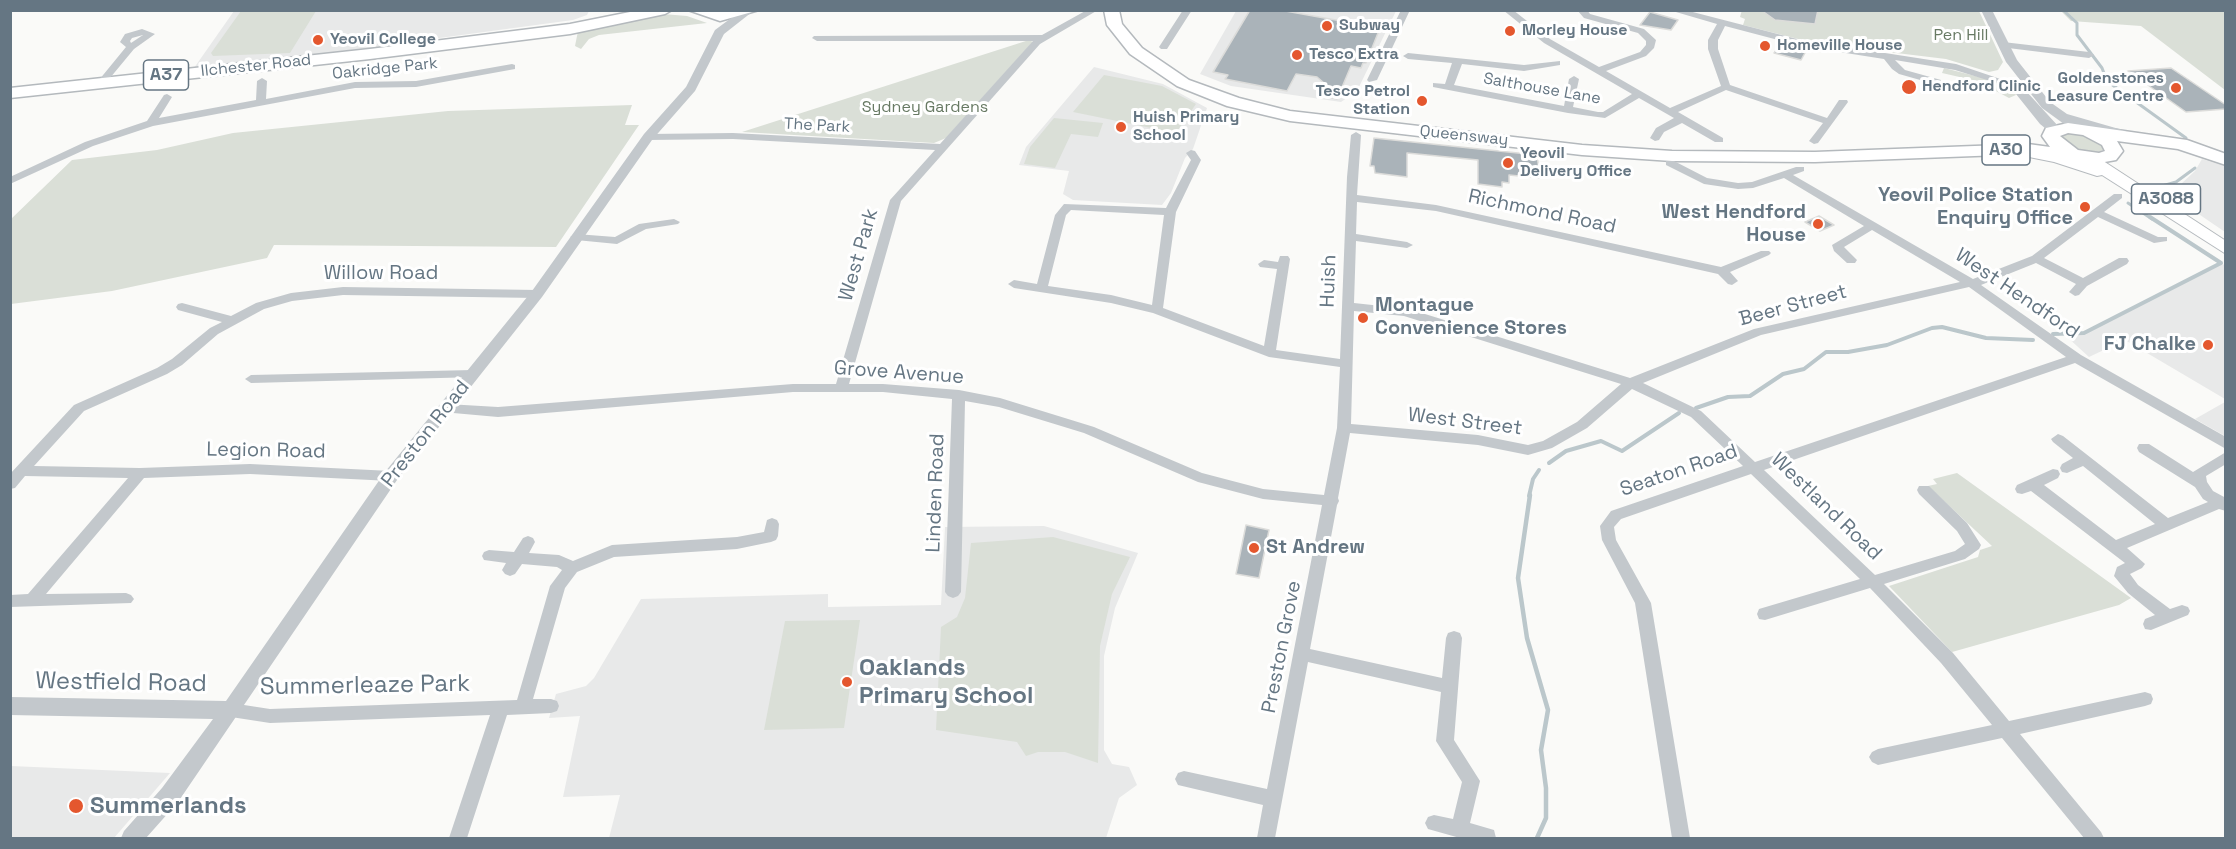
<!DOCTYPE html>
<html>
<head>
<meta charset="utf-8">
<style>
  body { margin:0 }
  #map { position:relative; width:2236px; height:849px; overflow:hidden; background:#fafaf8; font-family:"Space Grotesk",sans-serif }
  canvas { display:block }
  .frame { position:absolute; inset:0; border:12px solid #657683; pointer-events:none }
</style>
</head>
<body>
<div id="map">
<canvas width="2236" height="849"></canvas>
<div class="frame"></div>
</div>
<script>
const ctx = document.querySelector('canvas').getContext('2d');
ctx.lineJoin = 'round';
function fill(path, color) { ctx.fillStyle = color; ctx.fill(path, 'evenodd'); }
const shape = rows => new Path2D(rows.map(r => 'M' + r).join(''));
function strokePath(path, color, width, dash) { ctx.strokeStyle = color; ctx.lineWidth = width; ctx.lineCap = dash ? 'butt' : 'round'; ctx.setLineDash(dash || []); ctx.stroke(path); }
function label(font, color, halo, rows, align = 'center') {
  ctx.font = font + ' "Space Grotesk",sans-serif'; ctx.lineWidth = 6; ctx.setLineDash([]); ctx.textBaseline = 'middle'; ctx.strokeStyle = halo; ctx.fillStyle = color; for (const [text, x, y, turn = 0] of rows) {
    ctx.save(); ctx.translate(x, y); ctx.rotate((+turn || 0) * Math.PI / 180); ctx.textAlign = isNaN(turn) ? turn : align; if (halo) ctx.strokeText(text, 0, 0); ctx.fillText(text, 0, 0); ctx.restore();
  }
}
fill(shape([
  [234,11,589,11,587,15,573,20,395,44,386,48,194,68],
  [1236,11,1396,11,1357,91,1341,102,1231,86,1200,74],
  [1094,67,1163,84,1207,108,1193,149,1185,158,1171,193,1162,205,1073,200,1063,194,1069,171,1019,165,1026,147],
  [2202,159,2225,166,2225,232,2162,189,2181,184,2195,171],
  [2221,263,2226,266,2225,399,2125,340,2089,357,2066,336,2084,333],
  [2225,402,2225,436,2195,419],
  [1044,526,1138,553,1115,608,1104,656,1104,750,1112,764,1129,767,1137,785,1119,798,1106,838,609,838,620,795,563,797,580,716,549,718,556,694,586,686,594,678,641,599,828,594,828,607,941,605,945,527],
  [11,766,170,773,114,838,11,838]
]), '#e8e9e9');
fill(shape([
  [1742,10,1979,11,2003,62,1998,70,1989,72,1946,59,1814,43,1743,25,1745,19,1740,17],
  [241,11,241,10,316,11,290,53,213,56,211,53],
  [2061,11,2225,11,2225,90,2141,26,2071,21],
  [663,14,687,16,707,23,599,35,589,39,581,49,575,46,578,31],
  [1029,40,1033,42,946,138,934,143,742,132],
  [1944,68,1995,81,2013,90,2016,95,2009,98,1977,81,1942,73],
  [1104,75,1162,86,1196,104,1176,133,1073,112],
  [632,105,625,125,639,125,556,247,274,245,267,258,112,291,11,304,11,219,72,160,157,150,233,133,448,111],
  [1054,118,1103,123,1098,137,1071,134,1055,168,1024,164,1030,147],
  [2076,132,2101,142,2105,149,2096,153,2075,149,2060,137,2063,133],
  [1957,473,2131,598,2119,605,1952,652,1889,586,1978,557,1980,550,1992,546,1928,486,1937,484,1933,479],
  [1053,537,1130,557,1112,594,1100,646,1098,763,1065,752,1038,752,1026,756,1017,742,936,730,941,627,957,617,965,598,971,543],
  [860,620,844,728,764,730,785,621]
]), '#dadfd7');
strokePath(shape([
  [2063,10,2077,23,2077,35,2102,68,2107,81,2186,138],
  [2162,186,2176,182,2195,168],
  [2128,203,2152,219]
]), '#bbc7cb', 3);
strokePath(shape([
  [2053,334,2084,333,2221,263,2150,217],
  [1696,408,1728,397,1750,396,1783,374,1804,369,1826,352,1848,352,1887,345,1932,328,1942,327,1986,338,2033,340],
  [1549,463,1566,451,1601,441,1622,451,1679,413],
  [1529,496,1533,479,1539,470]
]), '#bbc7cb', 4);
strokePath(shape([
  [1530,495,1518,578,1527,638,1548,710,1541,750,1546,788,1546,818,1537,838]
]), '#bbc7cb', 4.5);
const building = shape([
  [1250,10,1280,10,1380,28,1366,63,1363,63,1361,68,1351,66,1337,99,1327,97,1331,89,1317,77,1296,74,1287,91,1225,79,1228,75,1213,72,1250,10],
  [1761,10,1818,10,1815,24,1775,20,1761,10],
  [1650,12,1678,20,1671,30,1640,25,1650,12],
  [1781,44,1806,50,1806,51,1801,60,1774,53,1781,44],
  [2171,68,2226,105,2226,109,2186,112,2128,71,2171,68],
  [1374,138,1537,155,1540,178,1509,175,1509,183,1502,182,1502,187,1478,184,1478,160,1407,153,1407,177,1375,173,1374,166,1370,166,1374,138],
  [1819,216,1834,225,1820,231,1805,222,1819,216],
  [1246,525,1269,530,1259,578,1236,574,1246,525]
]);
fill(building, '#aab3b9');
strokePath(building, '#dcdcda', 1.5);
const primary = shape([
  [2035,149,2079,159,2077,156,2079,153,2091,153,2226,241,2226,254,2102,175,2097,176,2054,162,2029,157,2027,154,2029,151,2035,149]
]);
const trunk = shape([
  [640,10,672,10,665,14,570,34,370,59,10,98,10,88,370,49,570,24,640,10],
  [688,10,720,12,759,10,720,21,688,10],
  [1104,10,1119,10,1122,24,1142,48,1189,80,1239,98,1290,111,1582,145,1672,151,1815,152,2028,144,2050,147,2042,136,2046,128,2068,123,2187,140,2226,154,2226,165,2178,149,2117,141,2123,151,2116,160,2099,163,2028,154,1815,162,1672,161,1582,155,1290,121,1227,106,1177,86,1130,54,1107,25,1104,10],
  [2068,133,2083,135,2102,145,2105,151,2099,153,2078,150,2060,136,2068,133]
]);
strokePath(primary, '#b5babe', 2);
strokePath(trunk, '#b4b9bd', 3);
fill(shape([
  [1087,10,1098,10,1040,44,901,201,849,384,883,384,959,390,1000,398,1094,427,1202,473,1263,489,1324,495,1337,428,1340,367,1269,357,1153,313,1111,303,1014,288,1008,284,1014,280,1037,284,1055,215,1064,204,1166,208,1191,160,1186,153,1191,150,1195,151,1201,160,1176,212,1163,308,1264,346,1277,269,1260,267,1258,264,1264,260,1278,262,1280,256,1288,256,1290,259,1276,350,1340,359,1347,177,1351,135,1356,132,1361,135,1357,195,1436,205,1721,267,1761,251,1769,251,1771,253,1769,255,1730,272,1738,281,1732,285,1728,284,1718,274,1436,211,1357,202,1356,234,1407,242,1413,245,1407,248,1356,241,1354,303,1409,309,1630,378,1754,329,1960,282,1872,230,1844,247,1857,260,1855,263,1847,263,1834,251,1832,245,1864,226,1784,178,1753,188,1738,189,1704,184,1666,165,1666,161,1674,161,1707,178,1738,183,1752,182,1796,167,1804,167,1804,171,1793,175,1973,279,2032,256,2114,194,2122,194,2122,198,2104,212,2158,237,2167,237,2167,241,2154,243,2098,217,2044,258,2083,278,2119,258,2127,258,2129,261,2127,264,2087,286,2079,295,2075,296,2069,292,2076,284,2036,263,1981,285,2081,355,2226,437,2226,449,2075,363,1764,470,1875,575,1955,551,1965,544,1957,531,1919,494,1917,490,1919,486,1929,486,1967,523,1981,545,1979,549,1965,559,1884,584,1953,653,2009,721,2145,692,2151,694,2153,699,2151,704,2145,706,2020,734,2101,832,2104,838,2084,838,2002,738,1878,765,1872,762,1869,757,1872,752,1878,749,1992,725,1941,663,1870,588,1765,620,1759,619,1757,614,1759,609,1860,579,1751,474,1621,519,1614,527,1616,540,1651,603,1690,838,1672,838,1635,603,1602,540,1600,526,1611,511,1743,466,1691,417,1632,389,1587,428,1552,448,1528,455,1478,445,1350,433,1338,498,1339,501,1337,505,1310,649,1442,678,1446,638,1448,633,1454,631,1460,633,1462,638,1454,740,1480,781,1470,823,1494,830,1496,838,1460,838,1428,829,1425,823,1428,817,1434,815,1453,819,1462,782,1436,741,1441,692,1308,662,1275,838,1257,838,1263,805,1178,785,1175,779,1178,773,1184,771,1267,789,1322,505,1263,499,1198,482,1084,433,999,407,965,401,961,592,958,596,953,598,948,596,945,592,952,399,883,392,793,392,498,417,442,412,440,409,447,404,498,407,793,384,836,384,890,200,935,150,733,139,648,140,643,137,648,134,733,133,940,144,1033,41,817,41,812,38,814,36,1042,35,1087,10],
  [1071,210,1164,215,1152,305,1111,295,1048,286,1066,215,1071,210],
  [1969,287,2066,357,1755,462,1701,411,1643,383,1761,335,1969,287],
  [1354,311,1404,316,1621,384,1577,422,1543,441,1528,445,1478,435,1351,424,1354,311],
  [1183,10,1192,10,1167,49,1161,49,1159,47,1183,10],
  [1401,10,1410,10,1377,80,1369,82,1367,80,1401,10],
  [1503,10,1513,10,1550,39,1599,67,1640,52,1646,45,1646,41,1638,33,1584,18,1577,10,1587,10,1590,14,1644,29,1656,40,1654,48,1646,56,1606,71,1670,108,1721,86,1708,49,1708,40,1717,24,1669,10,1685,10,1801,40,1956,64,2021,86,2016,89,1955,70,1895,60,1905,70,1941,80,1941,84,1938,85,1899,74,1892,69,1884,59,1801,46,1725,26,1718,40,1718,49,1730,85,1827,118,1839,100,1847,100,1848,102,1818,143,1814,144,1809,141,1823,123,1726,90,1678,112,1723,138,1723,142,1715,142,1682,123,1664,132,1659,140,1655,141,1650,138,1656,128,1674,118,1639,98,1605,118,1568,113,1433,87,1433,83,1445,84,1452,63,1408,59,1403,56,1408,53,1524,65,1560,61,1560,65,1524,71,1462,64,1454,85,1564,106,1569,79,1574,76,1579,79,1573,107,1598,112,1603,112,1632,94,1544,43,1503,10],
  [142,29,155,34,134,49,105,84,99,84,99,80,126,47,120,42,125,34,142,29],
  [143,35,131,43,130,41,132,38,143,35],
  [2003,42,2089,52,2094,55,2089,58,2000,47,2000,43,2003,42],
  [512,64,515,65,515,69,416,87,355,88,153,126,93,146,10,184,10,177,85,142,147,121,164,95,167,94,172,97,159,118,256,100,257,81,262,78,267,81,266,99,355,82,416,81,512,64],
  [674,219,680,222,678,224,646,229,617,244,576,240,570,237,576,234,615,237,639,224,674,219],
  [343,287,537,290,543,294,537,298,343,295,292,301,264,309,218,334,182,365,167,374,84,411,34,466,140,468,250,464,391,471,396,472,398,476,396,480,391,481,250,474,144,478,46,594,126,593,131,595,134,599,131,603,10,607,10,595,28,594,128,478,25,476,15,488,10,489,10,474,74,405,157,368,172,359,210,328,222,322,178,310,176,307,178,304,182,303,231,316,256,303,291,293,343,287],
  [473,370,478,371,479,374,478,377,251,383,245,379,251,375,473,370],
  [2058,434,2063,436,2168,518,2208,502,2203,499,2195,487,2139,452,2137,448,2139,444,2149,444,2193,472,2226,452,2226,464,2206,476,2207,482,2213,491,2226,498,2226,511,2219,509,2127,548,2145,564,2142,568,2130,574,2138,585,2170,609,2182,605,2188,607,2190,611,2188,615,2151,630,2145,629,2143,624,2145,619,2155,615,2128,593,2114,576,2117,567,2125,563,2031,491,2022,494,2017,493,2015,489,2017,485,2053,469,2058,470,2060,474,2058,478,2044,485,2116,540,2155,524,2083,466,2067,473,2062,472,2060,468,2062,464,2073,458,2053,442,2051,439,2058,434],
  [772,518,777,520,779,524,778,536,776,540,771,542,737,549,614,557,577,572,565,588,533,699,551,699,557,701,559,706,557,711,551,713,507,715,467,838,449,838,490,715,270,723,231,717,225,715,223,710,225,705,231,703,270,709,517,700,550,586,562,570,557,567,522,564,515,574,510,576,505,574,502,570,506,563,484,560,482,556,484,552,489,550,514,552,523,538,528,536,533,538,535,542,529,553,559,555,573,561,612,545,737,537,764,532,767,520,772,518]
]), '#c3c8cc');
fill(shape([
  [742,10,752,12,724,34,695,91,652,140,542,297,397,480,178,802,146,838,121,838,124,831,162,788,213,719,10,715,10,697,226,701,385,472,532,291,644,134,686,87,715,30,742,10],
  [1981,10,1992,10,2017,60,2050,102,2067,114,2126,131,2126,137,2118,137,2081,125,2085,129,2083,132,2075,132,2042,108,2006,62,1981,10],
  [2022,90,2026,91,2059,127,2059,133,2051,133,2040,124,2016,94,2022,90]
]), '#c3c8cc');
fill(primary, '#fff');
fill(trunk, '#fff');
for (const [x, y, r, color] of [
  [1327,26,6,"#e4572e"],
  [1510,31,6,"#e4572e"],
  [318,40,6,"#e4572e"],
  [1765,46,6,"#e4572e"],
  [1297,55,6,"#e4572e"],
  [1909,87,8,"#e4572e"],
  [2176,88,6,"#e4572e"],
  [1422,101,6,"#e4572e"],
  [1121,127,6,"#e4572e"],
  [1508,163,6,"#e4572e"],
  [2085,207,6,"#e4572e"],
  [1818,224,6,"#e4572e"],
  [1363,318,6,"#e4572e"],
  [2208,345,6,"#e4572e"],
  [1254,548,6,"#e4572e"],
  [847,682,6,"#e4572e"],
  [76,806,8,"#e4572e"]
]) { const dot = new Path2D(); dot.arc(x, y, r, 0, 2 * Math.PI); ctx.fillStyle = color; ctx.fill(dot); strokePath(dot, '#fff', 2); }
label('bold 16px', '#657683', '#fff', [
  ["Subway",1339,26],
  ["Morley House",1522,31],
  ["Yeovil College",330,40],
  ["Homeville House",1777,46],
  ["Tesco Extra",1309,55],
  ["Goldenstones",2164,79,"right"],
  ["Leasure Centre",2164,97,"right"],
  ["Hendford Clinic",1922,87],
  ["Tesco Petrol",1410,92,"right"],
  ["Station",1410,110,"right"],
  ["Huish Primary",1133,118],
  ["School",1133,136],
  ["Yeovil",1520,154],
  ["Delivery Office",1520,172]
], 'left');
label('16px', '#687a64', '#fff', [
  ["Pen Hill",1961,36],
  ["Sydney Gardens",925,108]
]);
label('16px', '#657683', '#fff', [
  ["Ilchester Road",256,66,-6],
  ["Oakridge Park",385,69,-6],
  ["Salthouse Lane",1542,89,10],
  ["The Park",817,126,3],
  ["Queensway",1464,136,6]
]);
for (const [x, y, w] of [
  [166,75,45],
  [2006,150,48],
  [2166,199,69]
]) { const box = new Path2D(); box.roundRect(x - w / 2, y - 15, w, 30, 4.5); ctx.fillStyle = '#fff'; ctx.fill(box); strokePath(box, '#657683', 1.5); }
label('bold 18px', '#657683', null, [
  ["A37",166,75],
  ["A30",2006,150],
  ["A3088",2166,199]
]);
label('bold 20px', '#657683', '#fff', [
  ["Yeovil Police Station",2073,196],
  ["Enquiry Office",2073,219],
  ["West Hendford",1806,213],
  ["House",1806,236],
  ["Montague",1375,306,"left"],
  ["Convenience Stores",1375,329,"left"],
  ["FJ Chalke",2196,345],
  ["St Andrew",1266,548,"left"]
], 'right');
label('20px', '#657683', '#fff', [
  ["Richmond Road",1542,212,12],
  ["West Park",859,255,-74],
  ["Willow Road",381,274],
  ["Huish",1329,281,-88],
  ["West Hendford",2017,294,34],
  ["Beer Street",1793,306,-15],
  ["Grove Avenue",899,373,4],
  ["West Street",1465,422,7],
  ["Preston Road",426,434,-52],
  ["Legion Road",266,451,1],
  ["Seaton Road",1679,471,-19],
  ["Linden Road",936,493,-88],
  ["Westland Road",1826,507,44],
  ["Preston Grove",1282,647,-79]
]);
label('bold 24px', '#657683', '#fff', [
  ["Oaklands",859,668],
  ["Primary School",859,696],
  ["Summerlands",90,806]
], 'left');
label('24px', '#657683', '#fff', [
  ["Westfield Road",121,683,1],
  ["Summerleaze Park",365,686,-1]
]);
</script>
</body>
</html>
